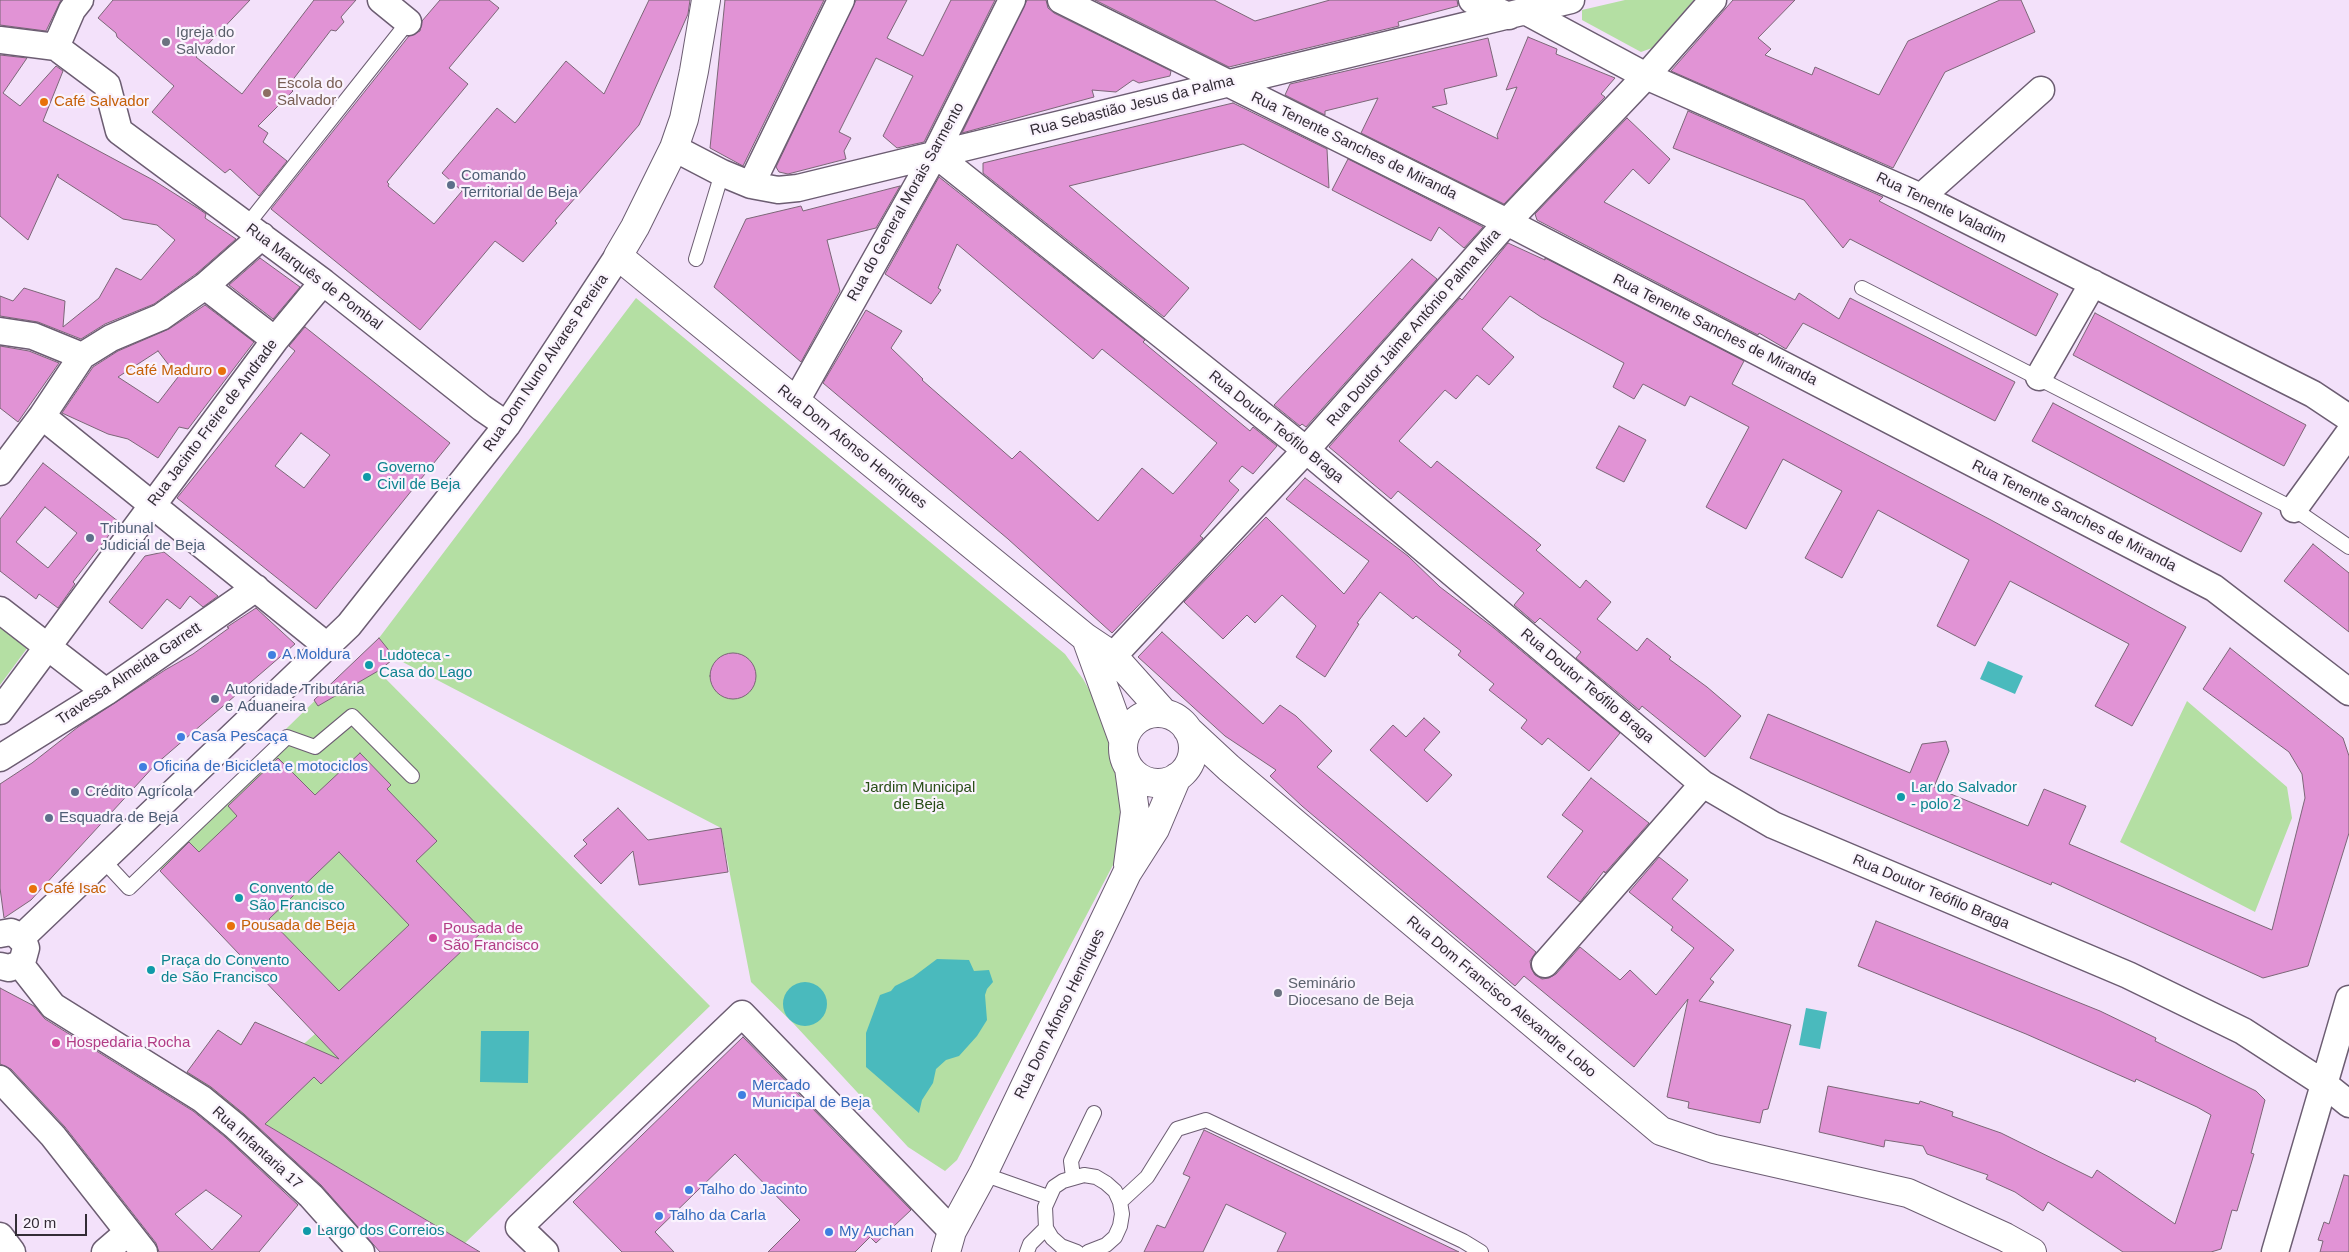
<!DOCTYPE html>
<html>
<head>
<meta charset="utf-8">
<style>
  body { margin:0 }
  #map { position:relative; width:2349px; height:1252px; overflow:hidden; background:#f3e1fa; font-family:Arial,sans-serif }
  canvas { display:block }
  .scale { position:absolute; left:15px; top:1214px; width:72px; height:22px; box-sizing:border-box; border:2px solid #322c35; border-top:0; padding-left:6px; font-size:15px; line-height:18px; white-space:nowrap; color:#322c35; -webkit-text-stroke:4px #faf3fd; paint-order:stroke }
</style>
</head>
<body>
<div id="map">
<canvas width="2349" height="1252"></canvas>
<div class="scale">20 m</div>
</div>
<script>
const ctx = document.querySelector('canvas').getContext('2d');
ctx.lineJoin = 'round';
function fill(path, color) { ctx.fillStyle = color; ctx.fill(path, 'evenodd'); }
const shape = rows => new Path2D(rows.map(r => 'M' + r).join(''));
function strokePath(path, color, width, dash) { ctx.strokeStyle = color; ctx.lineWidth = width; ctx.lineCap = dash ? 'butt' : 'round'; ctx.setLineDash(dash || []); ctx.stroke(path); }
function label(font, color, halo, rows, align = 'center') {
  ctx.font = font + ' Arial,sans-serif'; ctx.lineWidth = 4.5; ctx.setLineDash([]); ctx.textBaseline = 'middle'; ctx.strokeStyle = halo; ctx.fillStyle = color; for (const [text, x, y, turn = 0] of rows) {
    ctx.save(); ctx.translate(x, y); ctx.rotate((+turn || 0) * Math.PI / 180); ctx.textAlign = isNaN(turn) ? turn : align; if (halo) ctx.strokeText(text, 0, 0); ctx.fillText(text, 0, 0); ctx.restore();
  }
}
fill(shape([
  [1625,0,1694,0,1652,48,1641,52,1582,20,1582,10],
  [636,298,1065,654,1083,679,1106,719,1123,784,1122,848,957,1160,945,1171,908,1147,793,1023,751,982,721,828,395,658,378,671,710,1006,465,1243,265,1124,257,1137,184,1077,218,1030,241,1044,255,1022,287,1036,298,1049,315,1034,152,860,379,638],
  [0,620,31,643,0,685],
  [2187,701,2287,787,2292,818,2255,912,2120,842]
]), '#b4dfa3');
fill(shape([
  [1988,661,2023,676,2015,694,1980,679],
  [937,959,969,960,974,971,989,970,993,982,987,989,985,995,987,1020,977,1036,959,1056,946,1060,936,1069,933,1083,922,1100,919,1113,866,1067,866,1033,880,995,891,991,895,986,913,977],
  '783 1004a22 22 0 1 1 44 0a22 22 0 1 1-44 0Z',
  [1806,1008,1827,1012,1820,1049,1799,1045],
  [481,1031,529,1031,528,1083,480,1082]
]), '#4ababd');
const building = shape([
  [0,0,61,0,46,31,0,25,0,0],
  [113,0,250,0,196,57,242,94,314,0,356,0,341,17,344,22,336,31,331,30,288,86,293,91,258,126,268,133,263,142,287,161,259,196,230,169,225,173,152,112,174,86,117,37,116,33,98,18,113,0],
  [440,0,489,0,499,8,449,68,468,84,387,182,389,184,388,186,434,224,462,191,442,173,497,108,515,123,566,61,604,94,649,0,690,0,688,14,639,125,555,221,557,223,523,262,495,241,420,330,271,209,409,36,420,31,422,21,440,0],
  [725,0,824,0,743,166,710,148,725,0],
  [856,0,907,0,887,38,923,56,951,0,995,0,924,142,897,148,883,136,913,76,876,58,839,132,851,138,844,151,846,159,788,174,779,172,776,167,856,0],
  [1027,0,1046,0,1048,8,1054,13,1171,71,1170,76,1139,83,1133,80,1116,92,1092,90,1094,97,962,133,1027,0],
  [1095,0,1214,0,1255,21,1330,0,1457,0,1458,6,1398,22,1399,26,1229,67,1095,0],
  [1733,0,1795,0,1758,38,1771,49,1765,55,1812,75,1815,67,1879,95,1908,41,2000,0,2021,0,2035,32,1945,72,1893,168,1671,71,1733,0],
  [1528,37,1557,49,1556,54,1615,78,1601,94,1605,97,1504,204,1361,133,1378,98,1325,111,1325,115,1285,95,1290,84,1488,38,1497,76,1444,89,1447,104,1432,107,1498,139,1497,135,1517,87,1506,90,1528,37],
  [0,55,27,58,3,93,20,106,56,66,63,71,43,121,153,180,199,209,206,214,205,218,236,239,196,274,154,304,105,324,81,339,38,322,0,316,0,296,13,301,24,288,65,301,63,327,99,298,116,268,141,280,175,240,157,225,123,219,58,177,58,174,28,240,0,216,0,55],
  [1233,103,1327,149,1329,188,1243,144,1069,186,1189,288,1164,317,983,173,983,163,1233,103],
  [1688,111,1883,197,1879,201,2058,294,2036,336,1850,239,1843,248,1804,200,1673,148,1688,111],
  [1627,118,1670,159,1649,184,1633,169,1604,202,1795,300,1799,293,1839,319,1850,298,2015,382,1995,421,1803,323,1786,349,1759,333,1758,335,1537,220,1535,214,1627,118],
  [1348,159,1483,227,1464,248,1439,227,1431,241,1332,190,1348,159],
  [939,177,1145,340,1143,342,1250,431,1253,427,1277,446,1253,474,1242,466,1229,481,1239,490,1200,536,1203,538,1112,633,1008,539,823,383,866,310,902,331,891,348,923,379,922,380,1012,459,1020,451,1098,521,1142,468,1173,494,1217,443,1102,349,1093,359,957,244,938,288,941,290,931,304,885,274,939,177],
  [900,186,876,228,827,240,840,291,801,362,714,287,746,219,801,206,803,211,900,186],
  [1508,243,1545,260,1545,258,1744,361,1732,384,1991,520,2186,627,2132,726,2095,706,2129,644,2010,581,1975,646,1937,626,1969,560,1878,510,1842,578,1805,558,1842,491,1783,459,1746,529,1706,507,1749,427,1690,396,1685,406,1643,384,1634,399,1613,387,1624,363,1541,317,1510,296,1482,329,1514,357,1489,385,1477,375,1456,399,1445,390,1399,441,1431,468,1437,461,1541,545,1536,550,1580,588,1586,580,1611,602,1597,619,1637,651,1647,638,1671,657,1669,659,1707,687,1741,716,1705,757,1642,706,1639,710,1576,658,1581,652,1540,618,1535,623,1514,605,1524,593,1398,491,1391,499,1329,447,1460,298,1462,300,1508,243],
  [260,258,300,287,273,319,229,285,260,258],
  [1412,259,1437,279,1306,427,1302,424,1300,426,1274,405,1412,259],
  [205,305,254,342,188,429,179,427,158,458,128,439,108,434,62,413,93,367,118,351,169,329,205,305],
  [158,351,178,377,158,403,118,377,158,351],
  [2095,313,2306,425,2284,466,2073,355,2095,313],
  [305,327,450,443,316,609,177,498,295,351,289,346,305,327],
  [301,433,330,455,304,488,275,466,301,433],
  [0,346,29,351,59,363,18,422,0,408,0,346],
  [2053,403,2262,513,2241,552,2032,441,2053,403],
  [1619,426,1646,440,1624,482,1596,468,1619,426],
  [43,463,119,522,73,582,75,584,58,608,39,594,36,599,0,571,0,519,43,463],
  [45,507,77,533,48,568,16,542,45,507],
  [1305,478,1408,556,1440,587,1494,628,1620,733,1589,771,1548,738,1542,745,1521,728,1527,720,1489,690,1494,684,1458,655,1461,651,1416,616,1413,619,1380,592,1357,623,1359,624,1325,677,1296,657,1316,626,1282,595,1255,623,1247,615,1223,639,1184,602,1266,517,1344,594,1369,561,1286,499,1305,478],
  [2313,544,2349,573,2349,632,2284,581,2313,544],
  [164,552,218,596,203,607,190,596,180,609,167,599,142,629,109,602,145,556,164,552],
  [256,608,295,644,156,764,31,900,4,918,0,888,0,784,32,763,78,727,165,670,193,654,229,628,227,627,256,608],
  [1162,632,1263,724,1280,705,1296,716,1332,751,1317,767,1536,952,1530,961,1531,968,1535,975,1542,979,1549,978,1556,974,1580,947,1620,980,1630,970,1656,995,1694,948,1671,930,1673,927,1629,892,1659,857,1688,880,1672,899,1734,950,1710,979,1714,982,1699,1001,1791,1025,1768,1109,1763,1110,1760,1123,1688,1108,1689,1102,1667,1097,1688,999,1634,1067,1524,976,1515,986,1302,806,1270,776,1276,770,1225,736,1138,657,1162,632],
  [379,638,395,658,378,671,318,706,314,700,379,638],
  [2230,648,2343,738,2349,756,2349,833,2308,966,2263,978,2052,882,2051,885,1750,758,1768,714,1910,773,1922,744,1946,741,1949,751,1934,787,2028,826,2044,789,2086,806,2069,844,2272,930,2305,798,2302,774,2289,752,2203,689,2230,648],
  '710 676a23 23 0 1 1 46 0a23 23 0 1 1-46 0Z',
  [1424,718,1440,732,1424,750,1452,775,1427,802,1370,750,1393,725,1406,737,1424,718],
  [360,753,391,785,387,789,437,841,416,861,483,931,321,1084,314,1077,265,1124,480,1252,380,1252,321,1185,244,1114,211,1087,187,1072,218,1030,241,1045,255,1022,339,1059,160,871,189,842,199,852,237,816,228,806,278,758,315,795,360,753],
  [339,852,409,925,339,991,269,919,339,852],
  [1591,778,1649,823,1605,873,1604,871,1580,902,1547,877,1583,831,1562,815,1591,778],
  [618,808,648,840,721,828,728,872,639,885,633,851,601,884,574,856,587,844,583,840,618,808],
  [1876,921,2100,1011,2156,1038,2155,1041,2256,1091,2265,1100,2251,1153,2254,1154,2237,1211,2232,1210,2221,1249,2211,1252,2123,1252,2048,1202,2043,1211,2015,1192,1986,1179,1988,1175,1927,1154,1923,1146,1885,1140,1884,1147,1819,1132,1828,1086,1919,1104,1920,1101,1953,1112,1952,1116,2001,1133,2092,1178,2097,1170,2175,1224,2211,1115,2197,1107,2136,1079,2135,1082,2026,1034,1858,966,1876,921],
  [0,988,34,1006,45,1019,193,1111,225,1137,298,1205,259,1252,159,1252,156,1243,65,1127,11,1069,0,1064,0,988],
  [206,1190,242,1216,212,1250,175,1214,206,1190],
  [743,1037,911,1210,876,1243,870,1237,855,1252,768,1252,800,1220,735,1154,655,1232,674,1252,622,1252,573,1202,743,1037],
  [1204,1130,1459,1252,1277,1252,1286,1233,1226,1204,1203,1252,1144,1252,1157,1225,1165,1228,1190,1177,1183,1174,1204,1130],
  [2344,1175,2349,1176,2349,1252,2320,1252,2323,1241,2318,1240,2324,1222,2329,1224,2344,1175]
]);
fill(building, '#e193d5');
strokePath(building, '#7b6677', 1);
const lane = shape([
  [247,225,408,22],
  [696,259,722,173],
  [1862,288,2294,509,2349,547],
  [103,860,129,888,287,737,315,747,352,716,412,776],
  [983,1174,1048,1197],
  [1073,1177,1071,1161,1094,1113],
  [1120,1202,1147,1177,1177,1129,1206,1120,1463,1241,1481,1252],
  [1027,1252,1030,1244,1046,1228],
  [1077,1252,1061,1246,1052,1238,1046,1228,1045,1207,1054,1187,1063,1181,1084,1175,1096,1177,1106,1183,1115,1191,1120,1202,1122,1214,1120,1226,1115,1237,1106,1245,1088,1252]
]);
const street = shape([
  [381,0,408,22],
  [1061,0,1507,222,2214,588,2349,692],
  [1472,0,1509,16],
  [1527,12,1646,76,1921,197,2313,394,2349,418],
  [0,40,56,47,107,85,119,131,323,282,482,408,507,425],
  [56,47,72,10,80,0],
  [674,148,722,173,751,185,841,0],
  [935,154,1306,450,1703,784,1773,825,2128,975,2243,1031,2323,1083,2349,1104],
  [751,185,778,190,798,188,1571,0],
  [1921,197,2041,90],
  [205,286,275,340],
  [0,331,33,336,82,356],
  [2039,377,2093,283],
  [796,401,935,154,1012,0],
  [42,416,327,646],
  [0,472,42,416,82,356,111,338,161,317,205,286,262,236],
  [2294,509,2349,433],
  [0,610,106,692],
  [1113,656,1306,450,1507,222,1646,76,1713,0],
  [0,711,275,340,323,282],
  [0,758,106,692,256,588],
  [0,934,11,932,16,934,24,942,26,948,23,959,20,964,9,968,0,966],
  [21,938,349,625,507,425,618,256],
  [20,964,53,1006,202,1099,235,1126,311,1196,361,1252],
  [1545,964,1703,784],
  [0,1079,53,1136,144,1252],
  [0,1236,12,1252],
  [105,1252,127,1233],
  [545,1252,519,1227,742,1014,952,1231],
  [2275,1252,2349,999]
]);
const secondary = shape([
  [706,0,694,71,684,119,674,148,635,227,618,256,1086,638,1113,656,1164,713],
  [1086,638,1123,740],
  '1123 748a35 35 0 1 1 70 0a35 35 0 1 1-70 0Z',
  [1187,729,1229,768,1661,1131,1714,1149,1908,1193,2005,1237,2032,1252],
  [1128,865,1135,812,1129,768],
  [946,1252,952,1231,983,1174,1127,873,1155,829,1177,777]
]);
strokePath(lane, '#6c5d72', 16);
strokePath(street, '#6c5d72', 29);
strokePath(secondary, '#6c5d72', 30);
strokePath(lane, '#fff', 14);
strokePath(street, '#fff', 26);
strokePath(secondary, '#fff', 28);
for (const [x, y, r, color] of [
  [166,42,5,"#6b7280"],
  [267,93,5,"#8d6e63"],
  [44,102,5,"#e8710a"],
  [451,185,5,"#5c6f8a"],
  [222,371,5,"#e8710a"],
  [367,477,5,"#0f9aa8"],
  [90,538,5,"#5c6f8a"],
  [272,655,5,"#3f7fe0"],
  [369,665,5,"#0f9aa8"],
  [215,699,5,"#5c6f8a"],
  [181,737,5,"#3f7fe0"],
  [143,767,5,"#3f7fe0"],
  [75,792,5,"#5c6f8a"],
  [1901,797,5,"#0f9aa8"],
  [49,818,5,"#5c6f8a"],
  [33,889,5,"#e8710a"],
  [239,898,5,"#0f9aa8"],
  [231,926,5,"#e8710a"],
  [433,938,5,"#d1479c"],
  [151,970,5,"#0f9aa8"],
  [1278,993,5,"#6b7280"],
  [56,1043,5,"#d1479c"],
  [742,1095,5,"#3f7fe0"],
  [689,1190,5,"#3f7fe0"],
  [659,1216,5,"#3f7fe0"],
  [307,1231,5,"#0f9aa8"],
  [829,1232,5,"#3f7fe0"]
]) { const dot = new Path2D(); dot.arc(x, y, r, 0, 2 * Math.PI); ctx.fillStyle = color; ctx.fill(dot); strokePath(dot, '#faf3fd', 2); }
label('15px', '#5b616d', '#faf3fd', [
  ["Igreja do",176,33],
  ["Salvador",176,50],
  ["Seminário",1288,984],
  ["Diocesano de Beja",1288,1001]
], 'left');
label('15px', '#785e54', '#faf3fd', [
  ["Escola do",277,84],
  ["Salvador",277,101]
], 'left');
label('15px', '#c56008', '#faf3fd', [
  ["Café Salvador",54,102],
  ["Café Maduro",212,371,"right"],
  ["Café Isac",43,889],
  ["Pousada de Beja",241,926]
], 'left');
label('15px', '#322c35', '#faf3fd', [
  ["Rua Sebastião Jesus da Palma",1132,106,-14],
  ["Rua Tenente Sanches de Miranda",1354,146,26],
  ["Rua do General Morais Sarmento",906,202,-61],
  ["Rua Tenente Valadim",1941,208,26],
  ["Rua Marquês de Pombal",314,277,37],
  ["Rua Doutor Jaime António Palma Mira",1414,328,-49],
  ["Rua Tenente Sanches de Miranda",1715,330,27],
  ["Rua Dom Nuno Alvares Pereira",546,363,-56],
  ["Rua Jacinto Freire de Andrade",213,423,-53],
  ["Rua Doutor Teófilo Braga",1276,427,39],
  ["Rua Dom Afonso Henriques",852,447,39],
  ["Rua Tenente Sanches de Miranda",2074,516,27],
  ["Travessa Almeida Garrett",129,674,-34],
  ["Rua Doutor Teófilo Braga",1587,686,40],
  ["Rua Doutor Teófilo Braga",1931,892,23],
  ["Rua Dom Francisco Alexandre Lobo",1501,997,40],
  ["Rua Dom Afonso Henriques",1060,1014,-64],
  ["Rua Infantaria 17",257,1148,42]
]);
label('15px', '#4e5e75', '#faf3fd', [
  ["Comando",461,176],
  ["Territorial de Beja",461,193],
  ["Tribunal",100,529],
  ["Judicial de Beja",100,546],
  ["Autoridade Tributária",225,690],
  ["e Aduaneira",225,707],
  ["Crédito Agrícola",85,792],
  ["Esquadra de Beja",59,818]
], 'left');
label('15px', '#0d838f', '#faf3fd', [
  ["Governo",377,468],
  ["Civil de Beja",377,485],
  ["Ludoteca -",379,656],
  ["Casa do Lago",379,673],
  ["Lar do Salvador",1911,788],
  ["- polo 2",1911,805],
  ["Convento de",249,889],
  ["São Francisco",249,906],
  ["Praça do Convento",161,961],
  ["de São Francisco",161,978],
  ["Largo dos Correios",317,1231]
], 'left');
label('15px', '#366cbe', '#faf3fd', [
  ["A Moldura",282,655],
  ["Casa Pescaça",191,737],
  ["Oficina de Bicicleta e motociclos",153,767],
  ["Mercado",752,1086],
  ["Municipal de Beja",752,1103],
  ["Talho do Jacinto",699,1190],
  ["Talho da Carla",669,1216],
  ["My Auchan",839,1232]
], 'left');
label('15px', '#284d16', '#faf3fd', [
  ["Jardim Municipal",919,788],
  ["de Beja",919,805]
]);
label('15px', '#b23c85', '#faf3fd', [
  ["Pousada de",443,929],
  ["São Francisco",443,946],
  ["Hospedaria Rocha",66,1043]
], 'left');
</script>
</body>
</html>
